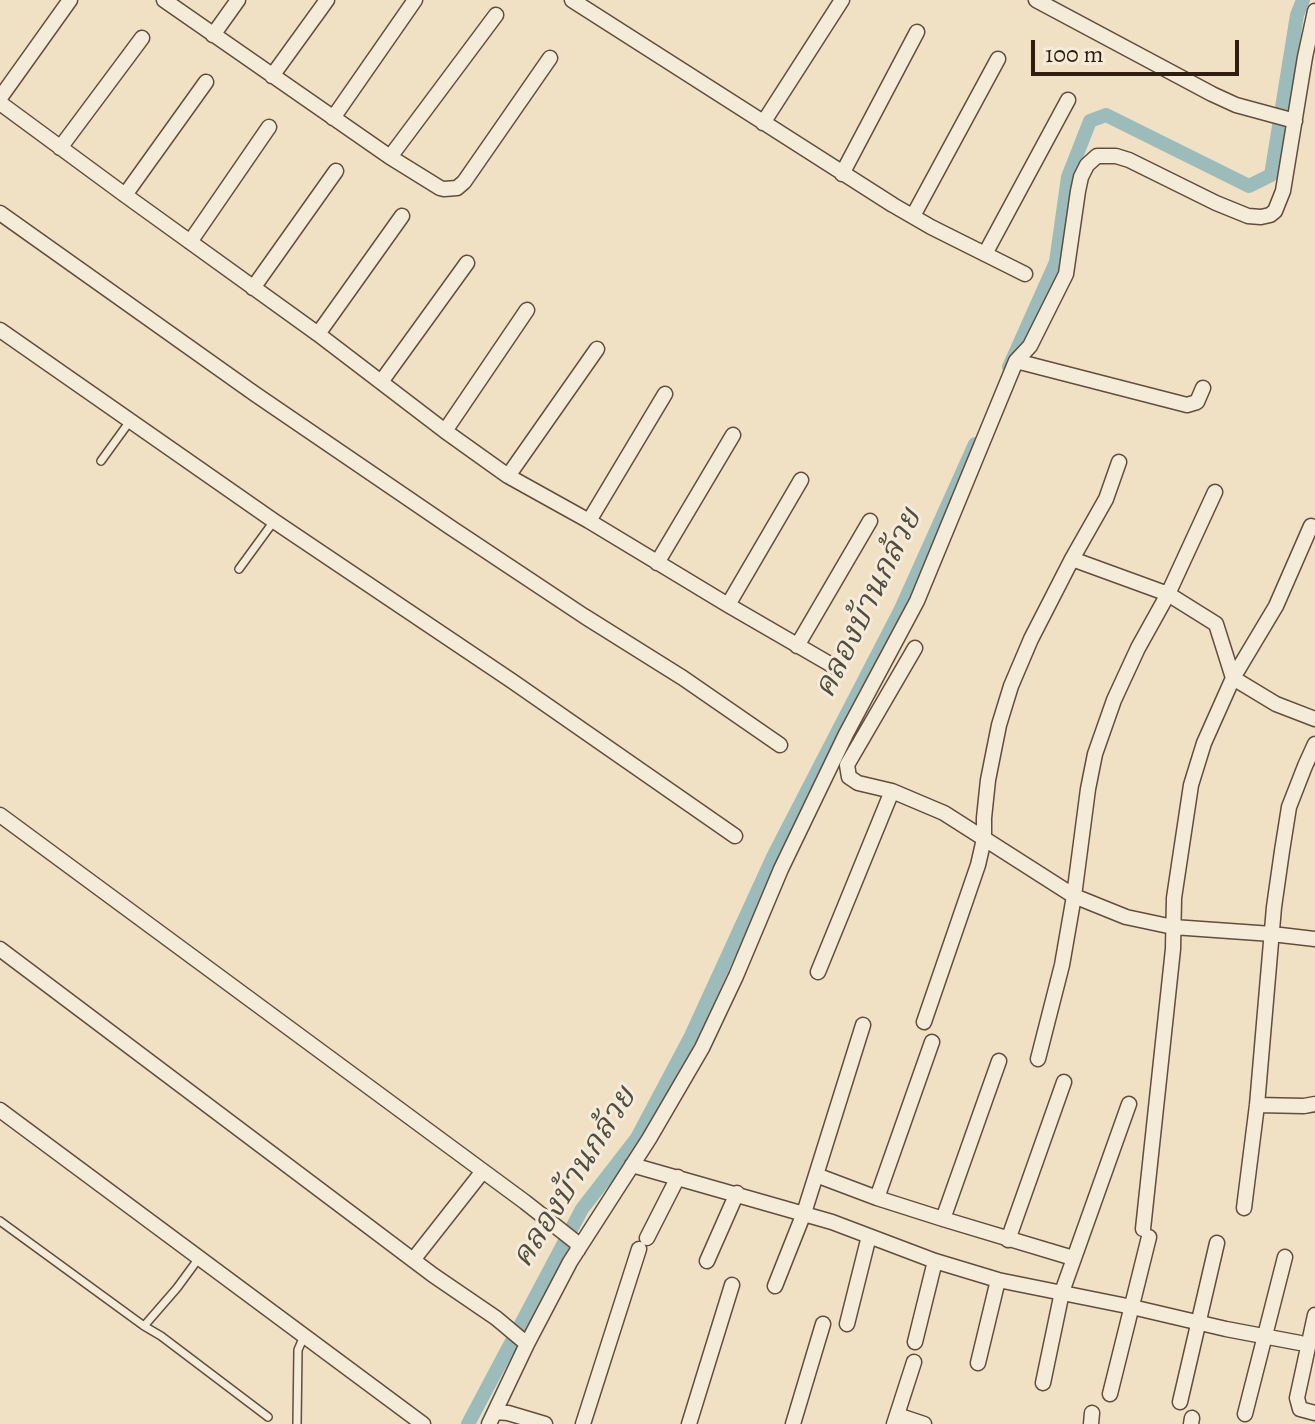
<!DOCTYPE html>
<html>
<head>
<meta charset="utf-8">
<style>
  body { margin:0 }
  #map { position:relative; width:1315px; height:1424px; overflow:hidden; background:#f0e0c4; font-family:Alegreya,serif }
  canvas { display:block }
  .scale { position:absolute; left:1031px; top:40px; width:208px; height:36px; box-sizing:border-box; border:4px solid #311d0e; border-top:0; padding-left:10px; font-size:24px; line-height:28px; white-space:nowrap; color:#311d0e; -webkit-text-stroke:6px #f5ebd9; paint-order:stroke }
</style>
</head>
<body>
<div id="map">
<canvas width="1315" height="1424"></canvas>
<div class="scale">100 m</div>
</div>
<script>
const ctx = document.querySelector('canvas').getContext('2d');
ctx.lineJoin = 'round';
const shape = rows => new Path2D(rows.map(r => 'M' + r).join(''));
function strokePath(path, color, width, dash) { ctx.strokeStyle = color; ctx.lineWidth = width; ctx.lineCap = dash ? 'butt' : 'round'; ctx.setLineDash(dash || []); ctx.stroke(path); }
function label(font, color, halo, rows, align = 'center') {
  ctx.font = font + ' Alegreya,"Noto Serif Thai",serif'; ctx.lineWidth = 6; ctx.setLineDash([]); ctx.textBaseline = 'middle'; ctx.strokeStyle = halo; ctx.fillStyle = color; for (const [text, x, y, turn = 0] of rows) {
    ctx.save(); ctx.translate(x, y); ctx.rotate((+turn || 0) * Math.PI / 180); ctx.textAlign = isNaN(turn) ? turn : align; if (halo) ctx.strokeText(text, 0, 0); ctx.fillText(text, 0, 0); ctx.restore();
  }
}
strokePath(shape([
  [1009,367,1056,262,1068,177,1090,121,1106,115,1249,186,1271,175,1297,15,1303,0],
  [468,1424,582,1209,637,1138,691,1036,774,855,900,611,975,444]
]), '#9bbcba', 14);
const service = shape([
  [101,461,130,421],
  [239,569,274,521],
  [0,1221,144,1326],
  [199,1258,177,1288,144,1326,161,1336,268,1417],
  [297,1424,298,1350,304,1336]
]);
const minor = shape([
  [164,0,390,157,440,188,444,189,457,188,464,182,550,58],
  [572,0,893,205,931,227,1025,274],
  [1036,0,1212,94,1236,105,1295,121],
  [213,35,238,0],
  [272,76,327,0],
  [0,98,70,0],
  [0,103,125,195,318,334,445,431,508,476,589,521,728,605,835,667],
  [333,118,415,0],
  [763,123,842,0],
  [60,148,142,38],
  [390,157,496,15],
  [842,174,917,32],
  [125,195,206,82],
  [0,213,255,394,450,527,584,616,683,678,780,745],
  [913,216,998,59],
  [190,242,269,127],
  [985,254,1068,100],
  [253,288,336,171],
  [0,330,274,521,512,681,735,836],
  [318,334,402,216],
  [1016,361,1187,405,1197,402,1203,388],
  [381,382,467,263],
  [445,431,527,310],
  [508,476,597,349],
  [589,521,665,394],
  [1072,559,1168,594,1216,624,1233,678,1276,704,1315,719],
  [657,563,733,435],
  [728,605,801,480],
  [797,646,870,521],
  [915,648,847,765,849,777,858,783,892,791,944,813,1074,896,1126,917,1173,927,1272,934,1315,939],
  [0,815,525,1202,577,1243,578,1250],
  [0,949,433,1275,496,1318,527,1344],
  [818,972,892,791],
  [924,1022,978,865,984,839,984,818,988,780,999,725,1011,686,1031,639,1072,559,1106,499,1119,462],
  [1038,1059,1062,965,1074,896,1088,789,1095,754,1114,700,1138,648,1168,594,1215,492],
  [1257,1105,1304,1106,1315,1104],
  [0,1110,423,1424],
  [632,1165,832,1222,935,1261,998,1280,1132,1307,1226,1329,1300,1343],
  [816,1175,863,1025],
  [877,1198,932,1042],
  [1244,1208,1257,1105,1274,907,1282,851,1289,807,1305,766,1315,744],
  [943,1219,999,1061],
  [1143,1229,1173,949,1174,898,1191,785,1204,743,1233,678,1276,606,1311,526],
  [647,1238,678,1177],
  [1008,1240,1064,1082],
  [413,1260,483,1171],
  [707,1261,737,1193],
  [775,1286,804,1213,816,1175,877,1198,943,1219,1073,1258],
  [1315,1315,1297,1398,1300,1409,1315,1413],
  [847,1324,869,1236],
  [915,1342,935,1261],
  [978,1363,998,1280],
  [1043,1383,1062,1292,1129,1104],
  [1110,1394,1149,1237],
  [1180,1402,1217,1243],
  [495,1412,508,1413,545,1424],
  [1245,1414,1285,1257],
  [897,1415,924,1424],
  [489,1424,527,1344,570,1262,649,1139,702,1048,736,976,781,869,846,734,917,601,1016,361,1030,346,1066,274,1078,191,1081,177,1087,165,1097,156,1116,156,1129,160,1216,203,1248,216,1261,217,1270,215,1275,211,1283,191,1305,57,1315,11],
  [583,1424,639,1249],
  [689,1424,732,1285],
  [793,1424,823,1324],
  [894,1424,914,1362],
  [1091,1424,1092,1413],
  [1191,1424,1192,1418]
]);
strokePath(service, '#614e3c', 10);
strokePath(minor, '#614e3c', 17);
strokePath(service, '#f5ebd9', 7);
strokePath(minor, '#f5ebd9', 14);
label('italic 32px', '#514d42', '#f5ebd9', [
  ["คลองบ้านกล้วย",869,604,-64],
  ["คลองบ้านกล้วย",575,1178,-58]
]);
</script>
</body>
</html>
